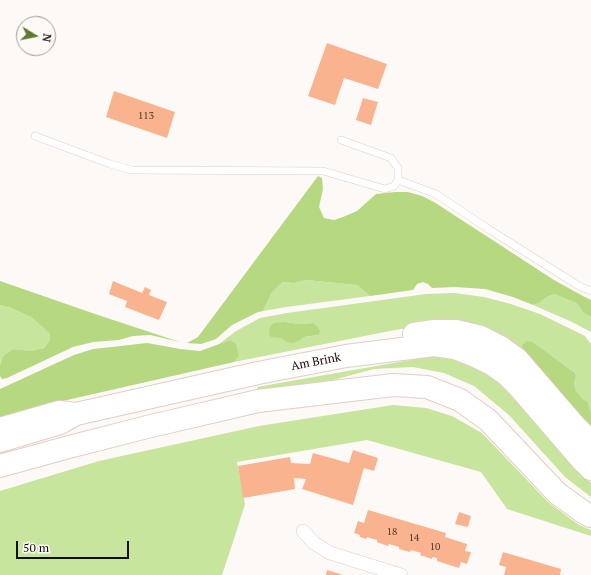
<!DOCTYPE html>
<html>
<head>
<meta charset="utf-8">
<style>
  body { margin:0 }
  #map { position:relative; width:591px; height:575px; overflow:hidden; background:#fdf9f7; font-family:"PT Serif",serif }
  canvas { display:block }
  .north { position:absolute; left:16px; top:16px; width:40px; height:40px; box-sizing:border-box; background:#fdf9f7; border:1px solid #a09b99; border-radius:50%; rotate:100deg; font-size:11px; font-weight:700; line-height:16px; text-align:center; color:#150f0c }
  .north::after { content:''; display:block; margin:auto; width:14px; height:18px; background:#5f7a2e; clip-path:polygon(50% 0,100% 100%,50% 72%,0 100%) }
  .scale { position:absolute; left:16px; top:541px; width:113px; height:18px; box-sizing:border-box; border:2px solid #150f0c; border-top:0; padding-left:5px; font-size:12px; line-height:14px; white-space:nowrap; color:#150f0c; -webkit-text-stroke:3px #fdf9f7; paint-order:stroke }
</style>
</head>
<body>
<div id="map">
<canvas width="591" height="575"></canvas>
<div class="north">N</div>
<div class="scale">50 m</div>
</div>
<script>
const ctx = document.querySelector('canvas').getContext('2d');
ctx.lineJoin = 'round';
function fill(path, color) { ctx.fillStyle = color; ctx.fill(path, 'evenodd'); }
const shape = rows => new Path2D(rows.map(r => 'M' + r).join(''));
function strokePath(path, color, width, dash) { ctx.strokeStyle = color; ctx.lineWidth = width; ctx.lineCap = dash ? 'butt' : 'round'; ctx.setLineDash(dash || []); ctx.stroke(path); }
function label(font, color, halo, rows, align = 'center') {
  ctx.font = font + ' "PT Serif",serif'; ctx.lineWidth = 4; ctx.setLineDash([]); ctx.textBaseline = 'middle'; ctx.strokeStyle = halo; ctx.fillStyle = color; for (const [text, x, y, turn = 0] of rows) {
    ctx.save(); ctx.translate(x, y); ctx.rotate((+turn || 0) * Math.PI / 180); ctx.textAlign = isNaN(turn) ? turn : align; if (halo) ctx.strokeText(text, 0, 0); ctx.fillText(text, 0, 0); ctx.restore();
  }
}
fill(shape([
  [306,280,357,285,370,296,286,307,263,311,272,292,283,282,294,283],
  [454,293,484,297,511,304,540,314,585,336,591,344,591,414,588,402,583,399,576,391,574,384,576,376,575,373,533,342,521,350,434,324,395,330,234,362,239,356,230,340,219,344,236,331,260,318,287,313,426,294],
  [285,322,300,324,313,323,318,335,304,337,299,341,286,342,280,338],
  [554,294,576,303,579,306,583,313,591,317,591,332,570,321,533,305,539,303,547,297],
  [0,305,11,308,31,317,50,334,50,340,44,348,31,351,13,349,3,356,0,365],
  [433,356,453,358,487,373,501,384,513,397,577,469,591,483,591,497,565,477,509,415,474,386,444,373,413,367,374,369,333,380,258,390,257,387],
  [393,405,426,408,452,416,482,433,548,502,579,525,591,530,591,536,507,509,481,472,367,440,237,462,245,504,234,539,222,575,0,575,0,491,99,461,259,426]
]), '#c7e59c');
fill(shape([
  [318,176,322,178,323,189,319,207,324,218,334,220,343,217,357,211,376,194,395,192,408,192,422,196,434,202,554,280,581,295,591,300,591,317,583,313,579,306,576,303,554,294,547,297,539,303,533,305,513,297,485,289,455,287,432,288,428,284,423,282,417,284,413,290,370,296,357,285,306,280,294,283,283,282,272,292,263,311,258,312,232,325,216,339,201,344,187,343,198,337],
  [0,281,98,315,180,342,150,335,133,336,119,340,93,342,73,347,7,378,2,379,0,376,0,365,3,356,13,349,31,351,44,348,50,340,50,334,31,317,11,308,0,305],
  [285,322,300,324,313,323,318,327,320,332,318,335,304,337,299,341,293,343,286,342,280,338,271,337,269,334,270,327,274,323],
  [230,340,236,344,239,356,234,362,54,403,0,421,0,389,74,355,93,349,121,346,147,343,180,349,200,351],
  [526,341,533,342,575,373,576,376,574,384,576,391,583,399,588,402,591,414,591,435,521,350,522,346]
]), '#b5d880');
fill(shape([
  [327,43,387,64,378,89,344,78,335,105,308,96],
  [114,91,175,112,167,138,106,117],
  [363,98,378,102,371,125,356,120],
  [113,281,142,293,145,287,151,290,149,295,167,302,159,320,125,307,127,301,109,294],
  [353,450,378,458,374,471,364,468,353,505,302,489,306,479,294,478,295,489,243,498,238,466,290,457,291,463,310,464,313,453,349,463],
  [368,510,446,533,445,537,467,544,465,551,471,552,467,564,461,562,459,568,437,561,437,558,433,557,432,559,420,555,421,553,411,550,410,552,399,549,399,547,389,544,388,546,382,544,377,542,377,540,367,537,366,539,360,537,360,535,354,533,358,521,364,523],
  [459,512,471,516,468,527,455,524],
  [503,552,561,569,560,575,504,575,506,567,499,565],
  [327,570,343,575,326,575]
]), '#fab38f');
const service = shape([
  [35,136,110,164,132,170,323,171,385,189,394,186,398,180,398,168,391,158,341,140],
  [398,180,436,194,490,230,579,286,591,291]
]);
const minor = shape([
  [303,531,314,543,330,553,401,575]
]);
const trunk = shape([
  [414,334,434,331,456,331,481,337,502,348,517,359,574,425,591,442],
  [0,441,60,423,76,414,258,373,346,356,434,345,455,348,473,355,490,363,506,374,519,387,582,460,591,469],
  [0,466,69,447,147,427,258,401,393,385,427,387,460,400,488,420,557,493,586,514,591,516]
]);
const motorway = shape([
  [0,429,59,412,76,414]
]);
strokePath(service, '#e1cec4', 8);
strokePath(minor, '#e1cec4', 14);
strokePath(trunk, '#e1cec4', 24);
strokePath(motorway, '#e1cec4', 24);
strokePath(service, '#fff', 7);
strokePath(minor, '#fff', 13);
strokePath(trunk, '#fff', 22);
strokePath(motorway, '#fff', 22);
label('10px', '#4e382d', null, [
  ["113",146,116],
  ["18",392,532],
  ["14",414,538],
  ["10",435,547]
]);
label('12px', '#150f0c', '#fdf9f7', [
  ["Am Brink",316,362,-11]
]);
</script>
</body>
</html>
